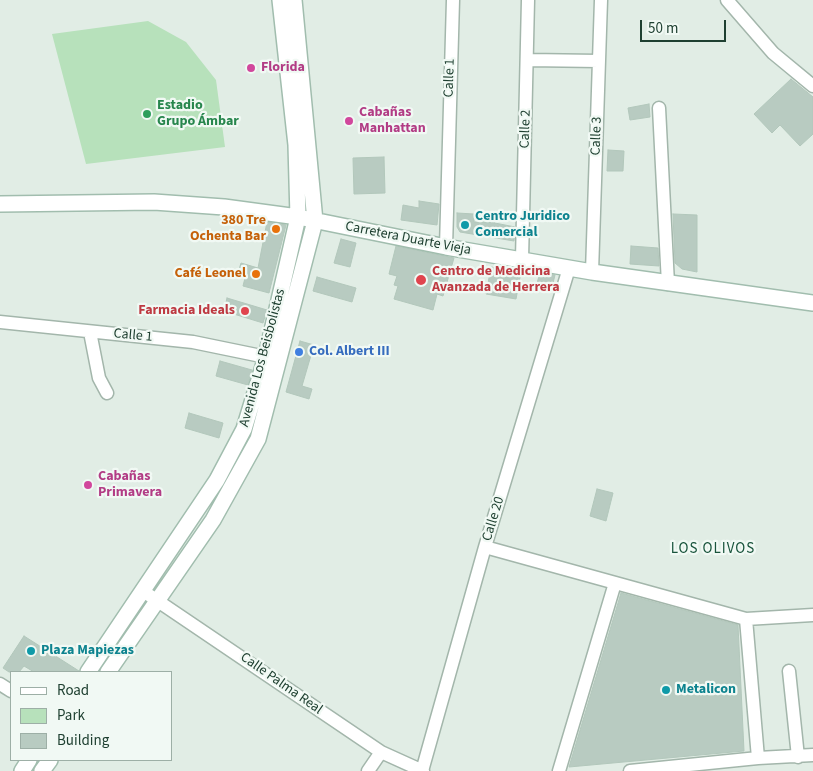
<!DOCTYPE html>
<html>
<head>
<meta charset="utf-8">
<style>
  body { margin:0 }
  #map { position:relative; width:813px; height:771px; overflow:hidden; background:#e1ede5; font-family:"Source Sans 3",sans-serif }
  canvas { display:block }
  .legend { position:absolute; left:10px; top:671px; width:162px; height:90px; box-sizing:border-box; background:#f1f9f4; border:1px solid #9dafa6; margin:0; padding:6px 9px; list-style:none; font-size:15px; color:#1f4031 }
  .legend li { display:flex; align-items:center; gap:10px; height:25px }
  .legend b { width:25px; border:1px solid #9dafa6 }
  .scale { position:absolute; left:640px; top:20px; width:86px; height:22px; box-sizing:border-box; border:2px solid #1f4031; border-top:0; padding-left:6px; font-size:15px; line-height:18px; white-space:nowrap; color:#1f4031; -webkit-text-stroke:4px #f1f9f4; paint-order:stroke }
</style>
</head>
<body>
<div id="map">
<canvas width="813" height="771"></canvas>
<ul class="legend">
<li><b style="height:6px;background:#fff"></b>Road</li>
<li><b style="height:14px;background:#b7e1bb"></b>Park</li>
<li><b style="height:14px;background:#b8cbc1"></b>Building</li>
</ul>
<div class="scale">50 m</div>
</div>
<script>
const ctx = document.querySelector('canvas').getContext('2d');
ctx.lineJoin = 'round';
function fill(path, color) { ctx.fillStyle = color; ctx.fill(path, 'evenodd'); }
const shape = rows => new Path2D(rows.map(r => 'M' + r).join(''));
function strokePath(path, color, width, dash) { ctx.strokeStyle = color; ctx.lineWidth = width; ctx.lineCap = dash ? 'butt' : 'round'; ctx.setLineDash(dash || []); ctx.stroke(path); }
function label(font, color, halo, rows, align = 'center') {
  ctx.font = font + ' "Source Sans 3",sans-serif'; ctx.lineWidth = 4.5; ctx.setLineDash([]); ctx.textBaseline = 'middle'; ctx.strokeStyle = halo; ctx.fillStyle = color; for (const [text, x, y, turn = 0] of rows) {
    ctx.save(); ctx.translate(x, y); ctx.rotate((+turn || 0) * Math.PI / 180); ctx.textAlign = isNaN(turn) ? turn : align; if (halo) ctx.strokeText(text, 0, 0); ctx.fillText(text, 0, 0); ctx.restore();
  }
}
fill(shape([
  [148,21,186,42,216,80,225,147,86,164,52,34]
]), '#b7e1bb');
const building = shape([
  [791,79,813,97,813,134,800,146,780,125,772,133,754,114,791,79],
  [649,104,650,117,630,120,628,108,649,104],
  [608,150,624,151,623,171,607,171,608,150],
  [384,157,385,193,354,194,353,158,384,157],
  [419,201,439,204,437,225,401,220,403,205,419,208,419,201],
  [457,213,474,214,474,222,490,222,515,227,514,241,460,232,457,227,457,213],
  [673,214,697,215,697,272,682,269,675,263,673,214],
  [267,222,286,225,269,293,243,286,245,278,237,276,241,263,258,268,267,222],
  [341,239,356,243,350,267,334,263,341,239],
  [396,246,454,258,443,296,437,294,433,310,394,299,398,286,394,285,397,276,389,274,396,246],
  [631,246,658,248,659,266,630,264,631,246],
  [491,267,521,272,516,299,486,294,491,267],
  [540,273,555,275,552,287,537,283,540,273],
  [317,277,356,288,352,302,313,291,317,277],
  [227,298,267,310,263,323,224,311,227,298],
  [300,341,314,345,302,386,312,389,309,399,286,392,300,341],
  [220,361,252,370,248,385,216,376,220,361],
  [189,413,223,423,219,438,185,428,189,413],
  [597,489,613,493,606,521,590,516,597,489],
  [621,593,738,625,744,751,569,767,621,593],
  [24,636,79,671,79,672,34,672,24,666,19,672,9,672,3,668,24,636]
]);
fill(building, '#b8cbc1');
strokePath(building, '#b2c7bb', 1);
const minor = shape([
  [727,0,773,53,813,86],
  [528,60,599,61],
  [659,108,668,284],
  [446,247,453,0],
  [522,259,528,0],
  [592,272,601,0],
  [0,322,193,342,266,357],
  [90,332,99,378,107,393],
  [485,547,746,619,813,615],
  [143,591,381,752,423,771],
  [746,619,758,758],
  [789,671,798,757],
  [0,684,11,691],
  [368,771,381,752],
  [422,771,485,547,569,268],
  [559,771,615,583],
  [630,771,758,758,813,755]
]);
const secondary = shape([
  [0,204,154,202,224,207,298,217,446,247,592,272,813,303],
  [88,672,217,480,244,429,266,357,298,217,296,145,280,0],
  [108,672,213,520,258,439,315,221,294,0],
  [22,771,29,760],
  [42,771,50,760]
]);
strokePath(minor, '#a3b6ab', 15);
strokePath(secondary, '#a1bdae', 18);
strokePath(minor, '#fff', 12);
strokePath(secondary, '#fff', 15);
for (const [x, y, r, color] of [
  [251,68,5,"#d1479c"],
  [147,114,5,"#2e9e5b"],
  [349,121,5,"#d1479c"],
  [465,225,5,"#0f9aa8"],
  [276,229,5,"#e8710a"],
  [256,274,5,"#e8710a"],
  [421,280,6,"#e0444e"],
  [245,311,5,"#e0444e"],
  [299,352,5,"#3f7fe0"],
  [88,485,5,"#d1479c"],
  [31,651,5,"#0f9aa8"],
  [666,690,5,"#0f9aa8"]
]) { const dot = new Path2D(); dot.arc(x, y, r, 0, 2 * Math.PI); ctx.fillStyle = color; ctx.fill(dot); strokePath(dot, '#f1f9f4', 2); }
label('bold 14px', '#b23c85', '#f1f9f4', [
  ["Florida",261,68],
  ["Cabañas",359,113],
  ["Manhattan",359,129],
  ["Cabañas",98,477],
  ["Primavera",98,493]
], 'left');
label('14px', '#1f4031', '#f1f9f4', [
  ["Calle 1",450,78,-88],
  ["Calle 2",526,129,-88],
  ["Calle 3",597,136,-88],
  ["Carretera Duarte Vieja",408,239,11],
  ["Calle 1",133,336,5],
  ["Avenida Los Beisbolistas",263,358,-75],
  ["Calle 20",494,519,-73],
  ["Calle Palma Real",281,684,35]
]);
label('bold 14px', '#27864d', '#f1f9f4', [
  ["Estadio",157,106],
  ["Grupo Ámbar",157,122]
], 'left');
label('bold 14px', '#0d838f', '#f1f9f4', [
  ["Centro Juridico",475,217],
  ["Comercial",475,233],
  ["Plaza Mapiezas",41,651],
  ["Metalicon",676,690]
], 'left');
label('bold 14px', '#c56008', '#f1f9f4', [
  ["380 Tre",266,221],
  ["Ochenta Bar",266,237],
  ["Café Leonel",246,274]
], 'right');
label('bold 14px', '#be3a42', '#f1f9f4', [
  ["Centro de Medicina",432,272],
  ["Avanzada de Herrera",432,288],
  ["Farmacia Ideals",235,311,"right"]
], 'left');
label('bold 14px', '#366cbe', '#f1f9f4', [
  ["Col. Albert III",309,352]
], 'left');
ctx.letterSpacing = '1px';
label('15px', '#19543c', '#f1f9f4', [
  ["LOS OLIVOS",713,550]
]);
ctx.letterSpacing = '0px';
</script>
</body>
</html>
